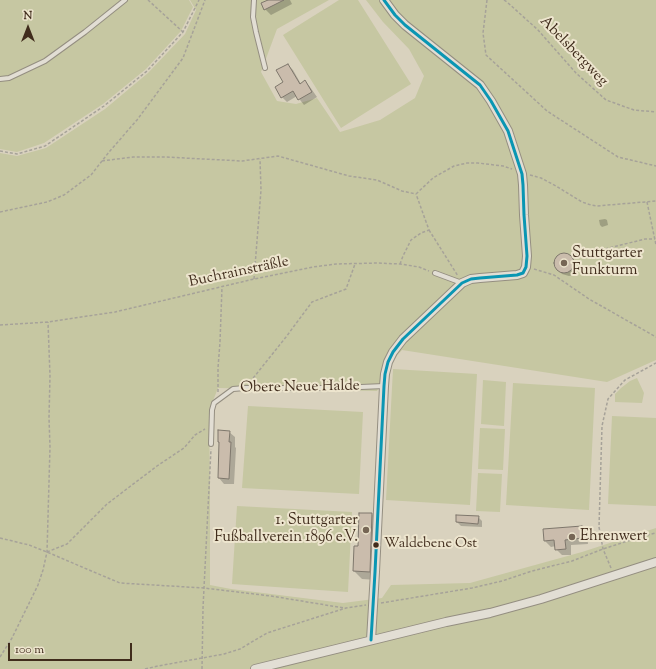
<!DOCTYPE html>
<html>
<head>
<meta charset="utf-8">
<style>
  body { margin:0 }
  #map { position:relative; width:656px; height:669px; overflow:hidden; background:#d9d2be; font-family:"Sorts Mill Goudy",serif }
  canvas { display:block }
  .north { position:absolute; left:8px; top:8px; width:40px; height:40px; -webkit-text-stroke:3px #ede5ce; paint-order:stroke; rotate:0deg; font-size:11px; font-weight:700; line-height:16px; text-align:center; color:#402c1c }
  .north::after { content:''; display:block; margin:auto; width:14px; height:18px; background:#402c1c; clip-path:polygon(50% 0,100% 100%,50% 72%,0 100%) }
  .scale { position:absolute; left:8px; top:643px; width:124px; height:18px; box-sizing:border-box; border:2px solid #402c1c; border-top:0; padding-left:5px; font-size:12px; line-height:14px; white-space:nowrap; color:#402c1c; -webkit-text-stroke:3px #ede5ce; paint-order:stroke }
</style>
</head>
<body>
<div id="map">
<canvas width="656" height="669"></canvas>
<div class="north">N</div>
<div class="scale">100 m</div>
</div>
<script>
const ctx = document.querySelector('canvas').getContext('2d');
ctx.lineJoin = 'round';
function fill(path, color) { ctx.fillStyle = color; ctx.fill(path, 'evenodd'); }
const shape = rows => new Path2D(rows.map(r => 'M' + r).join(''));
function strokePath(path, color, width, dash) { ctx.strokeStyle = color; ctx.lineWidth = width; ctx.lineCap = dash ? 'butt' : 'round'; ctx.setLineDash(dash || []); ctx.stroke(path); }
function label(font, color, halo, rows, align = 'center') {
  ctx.font = font + ' "Sorts Mill Goudy",serif'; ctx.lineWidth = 4; ctx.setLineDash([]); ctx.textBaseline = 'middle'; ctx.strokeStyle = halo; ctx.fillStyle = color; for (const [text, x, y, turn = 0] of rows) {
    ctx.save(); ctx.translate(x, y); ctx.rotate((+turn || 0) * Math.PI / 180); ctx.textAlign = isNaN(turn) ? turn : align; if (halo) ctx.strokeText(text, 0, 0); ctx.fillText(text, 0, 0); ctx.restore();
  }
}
fill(shape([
  [0,0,189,0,193,7,181,31,146,69,103,104,44,143,17,152,0,149],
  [190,0,329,0,277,29,261,72,277,101,296,104,317,98,340,132,380,120,415,98,424,76,409,49,383,22,366,0,656,0,656,360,607,382,402,350,394,359,377,391,218,388,209,411,210,486,210,585,231,589,343,603,382,598,391,585,470,583,582,552,656,528,656,669,0,669,0,153,17,156,46,148,105,109,148,73,185,34,196,10],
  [339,0,358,0,411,84,341,128,283,35],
  [393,369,477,374,470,505,386,500],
  [637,378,644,393,642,403,615,402,615,394,621,388,630,381],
  [483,380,506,382,504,426,481,424],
  [513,383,595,388,589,510,506,505],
  [248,406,363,412,359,494,242,488],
  [612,416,656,418,656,506,608,504],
  [480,428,505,429,503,470,478,469],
  [478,473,502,474,500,512,476,511],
  [237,506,352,512,348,592,232,584]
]), '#c6c7a2');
fill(shape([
  [267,0,290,0,292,4,271,15,265,9,268,1],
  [288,65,293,70,301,84,305,81,310,87,317,97,304,105,297,96,287,102,282,97],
  [605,219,607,220,608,225,602,227,600,225,599,220],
  [561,255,564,255,570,257,574,261,577,267,575,273,573,275,569,276,562,274,558,270,555,264,555,261,558,257],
  [229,432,235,437,235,447,236,448,234,484,224,484,219,478,220,443],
  [372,514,380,522,377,580,362,579,354,571,359,547],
  [478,517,482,521,482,527,461,526,457,522],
  [581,527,587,533,588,544,571,545,571,555,562,555,556,549,556,546,551,547,545,541]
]), '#0003');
const building = shape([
  [268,0,284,0,264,10,261,3,268,0],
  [288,64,300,84,305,80,312,92,298,100,293,91,281,98,275,87,283,82,276,70,288,64],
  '554 263a10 10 0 1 1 20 0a10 10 0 1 1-20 0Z',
  [218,430,230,431,229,442,231,442,229,479,218,478,219,442,218,442,218,430],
  [359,513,372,513,370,572,353,571,354,546,358,546,359,513],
  [456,515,479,516,478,524,456,522,456,515],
  [582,526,583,538,565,540,566,549,555,550,554,540,544,541,543,529,582,526]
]);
fill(building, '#cabcac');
strokePath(building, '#7e776c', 1);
const service = shape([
  [254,0,253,17,256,32,265,68],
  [0,79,9,78,45,61,85,32,125,0],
  [435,273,462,283],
  [211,444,212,410,214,403,233,389,245,388,338,388,384,386]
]);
const minor = shape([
  [371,640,375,572,384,386,385,374,388,362,393,352,403,339,462,283,471,279,480,278,517,275,523,273,526,267,527,256,524,215,523,185,522,174,508,131,491,101,480,85,405,25,395,15,384,0],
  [255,669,446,622,490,613,541,599,656,562]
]);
strokePath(service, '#948e81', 6);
strokePath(minor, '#948e81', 10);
strokePath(shape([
  [148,0,183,32],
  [487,0,483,33,486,55,547,111,618,157,656,166],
  [504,0,507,2,538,30,576,73,606,100,634,110,656,112],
  [0,151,17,154,45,146,104,106,147,71,183,32,199,0],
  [102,161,133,157,165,157,242,161,278,156,349,176,377,180,402,191,416,194],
  [530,175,541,178,556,186,582,202,591,205,597,206,656,201],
  [416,194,433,178,454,166,467,163,478,163,503,166,512,169],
  [647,202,656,245],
  [0,212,47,202,64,195,91,175,109,152,137,120,183,58,205,0],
  [429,230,458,276],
  [581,255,645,239,655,239],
  [400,264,403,256,411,240,421,233,429,230,416,194],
  [534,269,554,275,589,299,656,337],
  [254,279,261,190,260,159],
  [0,325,48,322,115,312,254,279,313,267,336,264,378,263,400,264,419,267,429,271],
  [250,382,286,337,312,302,346,289,355,264],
  [218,392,218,368,220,342,222,287],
  [0,538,29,545,47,552,89,570,120,583,204,588,271,596,344,608],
  [47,552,67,544,107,504,157,466,184,448,195,435,205,429],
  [611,568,603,549,599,527,602,426,608,399,625,380,656,363],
  [381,603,472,588,502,581,532,571,572,561,603,549,643,536,656,533],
  [0,657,12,638,38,585,43,570,47,552,50,447,49,418,50,376,48,322],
  [145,669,158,666,224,654,240,649,267,633,346,608,366,605],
  [202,669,203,608,211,449]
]), '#a6a299', 1.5, [3, 2]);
strokePath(service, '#e2ded4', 4);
strokePath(minor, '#e2ded4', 8);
strokePath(shape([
  [371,640,375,572,384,386,385,374,388,362,393,352,403,339,462,283,471,279,480,278,517,275,523,273,526,267,527,256,524,215,523,185,522,174,508,131,491,101,480,85,405,25,395,15,384,0]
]), '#0a96b3', 3);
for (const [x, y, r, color] of [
  [564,263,4,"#766655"],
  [366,530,4,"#766655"],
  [572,537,4,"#766655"],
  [376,545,3.5,"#402c1c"]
]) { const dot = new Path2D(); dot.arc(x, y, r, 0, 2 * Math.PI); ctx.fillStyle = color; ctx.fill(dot); strokePath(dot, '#ede5ce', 1.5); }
label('14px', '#402c1c', '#ede5ce', [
  ["Waldebene Ost",384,545]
], 'left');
label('15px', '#402c1c', '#ede5ce', [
  ["Abelsbergweg",573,52,46],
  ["Buchrainsträßle",239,273,-12],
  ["Obere Neue Halde",300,388,-1]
]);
label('15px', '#402c1c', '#ede5ce', [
  ["Stuttgarter",572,254],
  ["Funkturm",572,271],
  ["1. Stuttgarter",358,521,"right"],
  ["Fußballverein 1896 e.V.",358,538,"right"],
  ["Ehrenwert",580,537]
], 'left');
</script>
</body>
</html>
